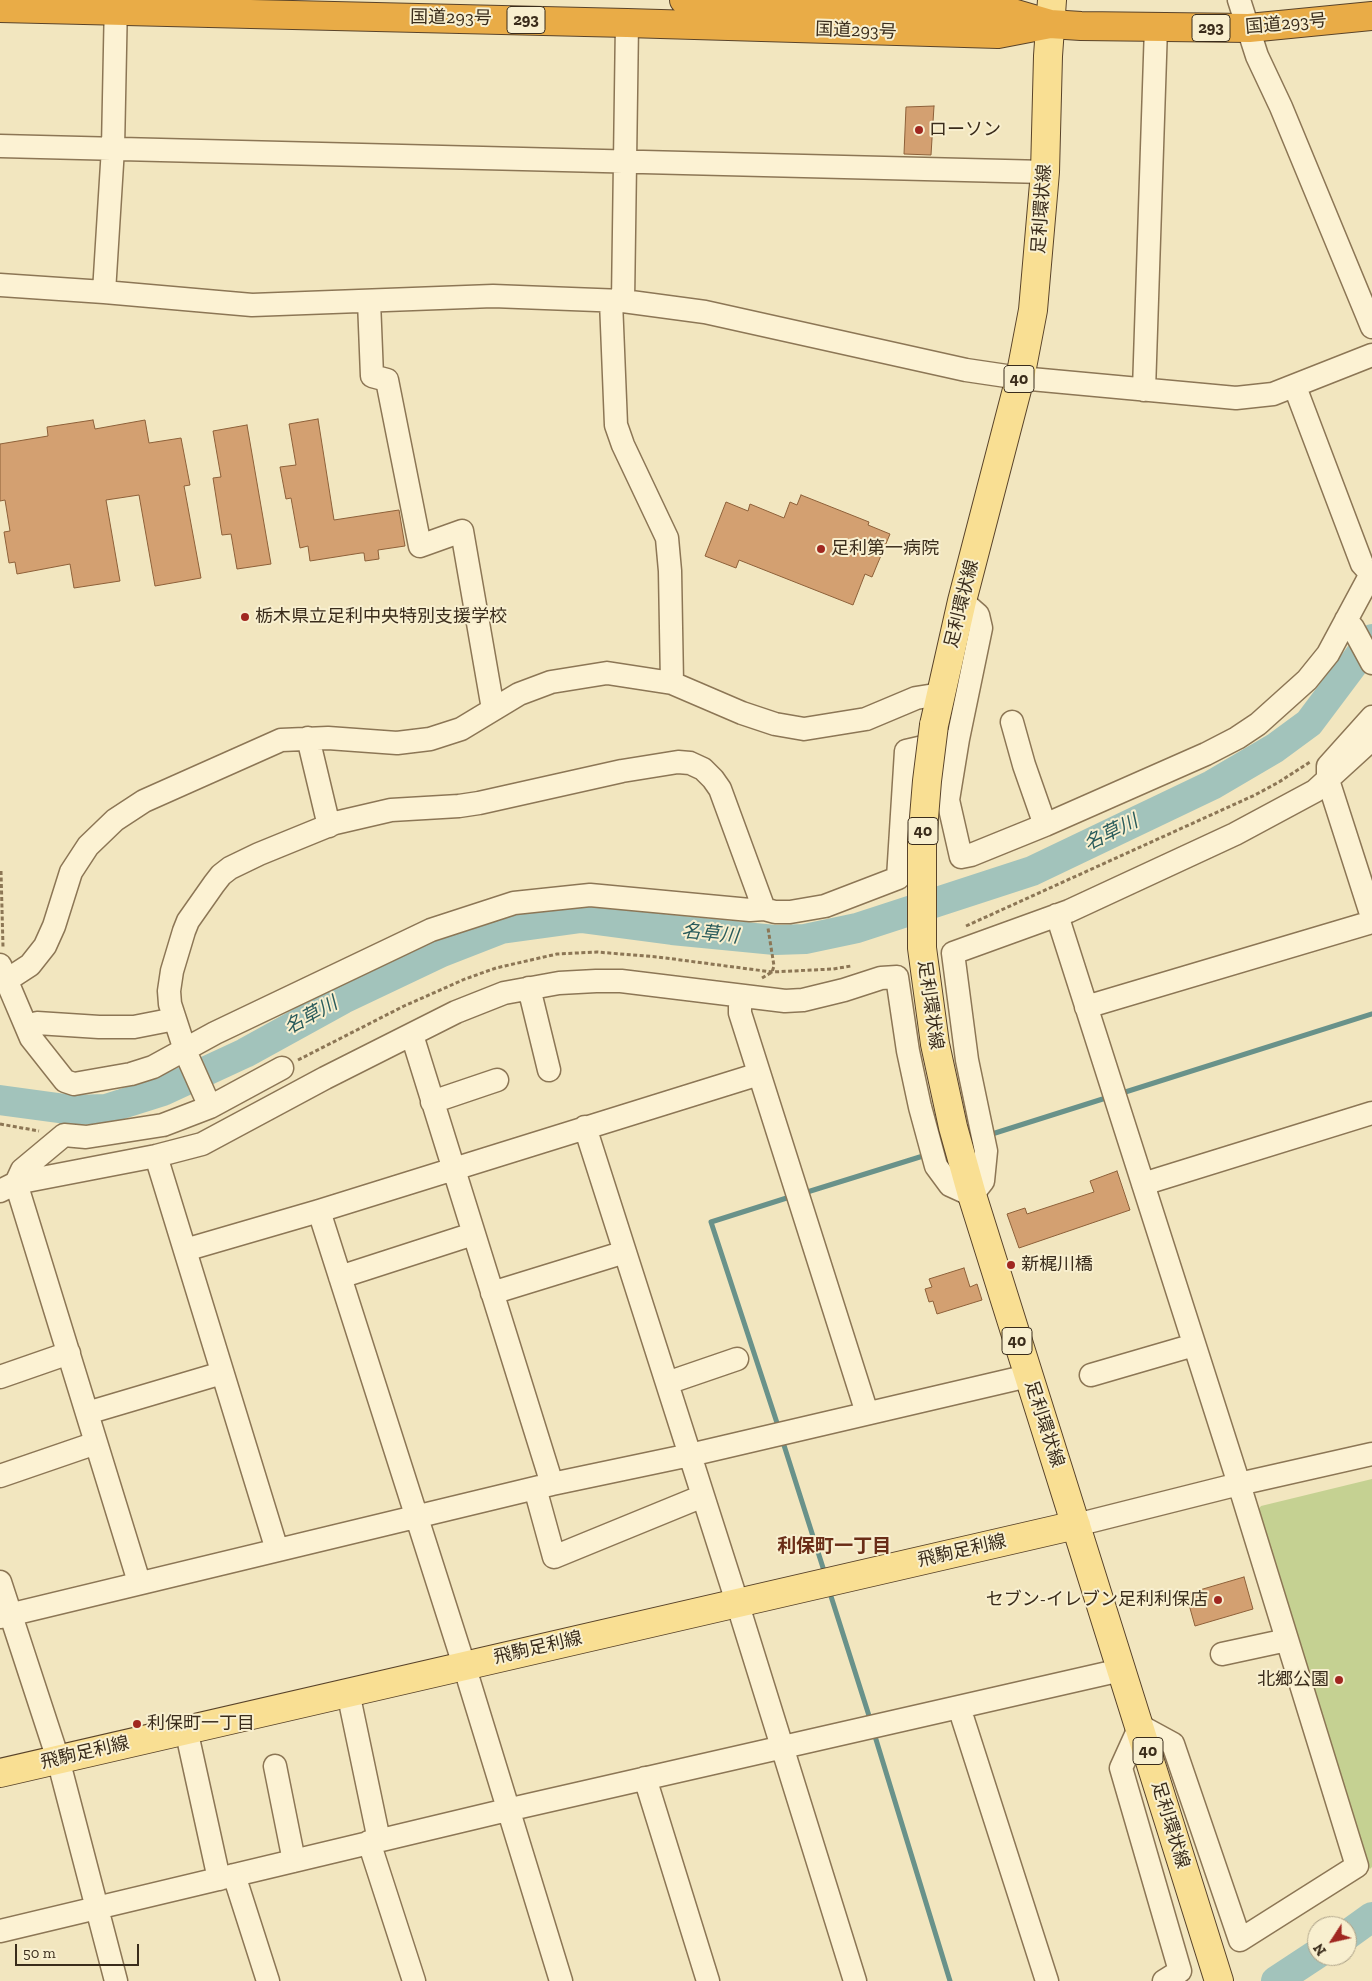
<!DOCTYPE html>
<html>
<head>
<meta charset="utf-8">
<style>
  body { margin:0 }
  #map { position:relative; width:1372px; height:1981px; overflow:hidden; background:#f2e6bf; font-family:"Zilla Slab",serif }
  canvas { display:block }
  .north { position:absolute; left:1307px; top:1916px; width:50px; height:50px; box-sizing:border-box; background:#f8efcf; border:1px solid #aca187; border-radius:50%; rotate:235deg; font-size:14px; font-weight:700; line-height:20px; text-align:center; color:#3a2c1b }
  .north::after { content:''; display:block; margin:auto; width:18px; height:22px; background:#a02720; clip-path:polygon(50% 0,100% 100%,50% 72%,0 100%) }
  .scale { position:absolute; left:15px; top:1944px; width:124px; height:22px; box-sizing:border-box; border:2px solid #3a2c1b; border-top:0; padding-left:6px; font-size:15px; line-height:18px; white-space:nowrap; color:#3a2c1b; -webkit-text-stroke:4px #f8efcf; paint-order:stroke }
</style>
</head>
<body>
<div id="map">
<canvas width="1372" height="1981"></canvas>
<div class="north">N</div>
<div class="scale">50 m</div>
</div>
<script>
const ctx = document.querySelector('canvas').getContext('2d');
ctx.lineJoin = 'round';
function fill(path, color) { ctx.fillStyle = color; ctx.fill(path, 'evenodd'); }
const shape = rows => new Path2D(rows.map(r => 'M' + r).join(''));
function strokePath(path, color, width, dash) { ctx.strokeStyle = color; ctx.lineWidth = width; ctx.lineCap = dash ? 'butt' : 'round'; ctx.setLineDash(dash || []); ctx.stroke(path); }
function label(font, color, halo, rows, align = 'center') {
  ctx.font = font + ' "Zilla Slab","Noto Sans JP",serif'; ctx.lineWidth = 4; ctx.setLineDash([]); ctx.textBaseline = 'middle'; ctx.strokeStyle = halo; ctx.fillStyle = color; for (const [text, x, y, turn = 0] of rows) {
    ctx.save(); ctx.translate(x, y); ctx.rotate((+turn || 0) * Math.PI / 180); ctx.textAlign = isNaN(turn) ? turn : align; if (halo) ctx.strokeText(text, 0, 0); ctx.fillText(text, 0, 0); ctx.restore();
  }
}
fill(shape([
  [1372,1479,1372,1867,1370,1869,1357,1846,1255,1514,1261,1506]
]), '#c5d192');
strokePath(shape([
  [1119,1094,1372,1014],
  [992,1134,1109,1097],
  [804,1193,923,1156],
  [779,1429,711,1222,793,1196],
  [782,1439,825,1574],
  [829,1590,871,1722],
  [874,1733,950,1981]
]), '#69928a', 5);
strokePath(shape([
  [0,1100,73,1110,106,1109,163,1091,245,1053,343,999,442,952,501,929,581,918,672,930,775,940,805,939,857,928,1032,871,1212,785,1275,748,1309,723,1372,639],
  [1347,1935,1372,1917],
  [1276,1981,1317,1954]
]), '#a2c3bb', 30);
const building = shape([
  [934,106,931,155,904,154,906,107,934,106],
  [318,419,334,520,399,510,405,546,378,550,379,559,365,561,364,553,361,553,310,561,308,546,300,548,291,498,286,499,280,467,296,465,289,424,318,419],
  [93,420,95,429,145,420,149,443,181,438,190,485,184,486,201,578,155,586,139,495,106,500,120,581,74,588,70,564,17,574,15,562,9,563,4,532,10,531,5,500,0,501,0,444,48,436,47,427,93,420],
  [247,425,271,564,237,569,231,534,222,535,213,478,221,477,213,431,247,425],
  [801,495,869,522,868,525,890,534,872,577,865,574,853,605,739,560,736,568,705,556,726,502,748,511,750,504,784,518,790,502,797,505,801,495],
  [1117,1171,1130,1210,1019,1248,1007,1214,1025,1208,1027,1214,1094,1192,1090,1181,1117,1171],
  [964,1268,970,1287,977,1284,982,1300,937,1314,933,1301,929,1302,925,1289,932,1287,929,1279,964,1268],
  [1244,1577,1253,1609,1195,1626,1186,1594,1244,1577]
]);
fill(building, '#d3a071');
strokePath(building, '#8d6039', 1);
const minor = shape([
  [1239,0,1257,56,1281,107,1372,327],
  [0,146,1045,172],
  [0,285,104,292,252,305,493,296,623,301,705,312,966,370,1020,378,1236,398,1273,394,1372,355],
  [104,292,113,148,116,0],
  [369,301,372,376,387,380,420,546,462,531,493,709],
  [611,301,616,425,623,445,667,538,670,571,672,683],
  [623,301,627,23],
  [1295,387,1362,564,1371,574],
  [1144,390,1156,27],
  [962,601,978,615,981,628,958,739,948,800,961,857,971,855,1045,825,1206,754,1237,738,1258,724,1307,680,1328,654,1372,572],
  [1346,620,1353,628,1372,663],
  [1372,717,1328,766,1328,780,1372,917],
  [1012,722,1024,765,1045,825],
  [308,738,329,826],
  [1057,915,1239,1484,1357,1866,1240,1940,1173,1744,1140,1726,1121,1768,1180,1971,1164,1981],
  [0,965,31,1038,65,1081,74,1084,131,1074,153,1067,215,1033,431,930,514,903,590,895,750,910,764,909,775,912,790,912,825,906,898,878,906,751,958,739],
  [7,980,30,965,45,946,54,926,71,872,88,846,115,820,144,801,281,740,328,738,397,743,430,739,461,729,519,694,551,682,607,673,672,683,742,713,775,724,804,729,866,719,916,698,941,694],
  [529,988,549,1070],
  [740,996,740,1013,867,1413],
  [1086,1007,1372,922],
  [26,1026,37,1023,99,1027,134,1027,175,1019],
  [412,1035,552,1484],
  [432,1102,497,1080],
  [210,1107,186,1053,170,1004,169,991,172,971,184,931,188,921,214,884,221,875,230,868,259,854,335,823,391,810,459,806,479,803,622,771,678,762,690,763,703,769,713,779,720,789,764,909],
  [585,1127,737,1602,855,1981],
  [156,1156,277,1550],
  [1143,1184,1372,1113],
  [0,1191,16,1183,156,1156,202,1144,325,1078,456,1012,504,993,559,983,596,981,621,981,785,1001,803,1000,844,990,881,978,897,977,908,1051,920,1107,936,1166,950,1185,972,1195,983,1181,986,1151,967,1060,953,953,1069,911,1235,834,1315,791,1372,739],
  [319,1211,464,1665,561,1981],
  [185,1250,319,1211,759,1074],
  [340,1277,473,1234],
  [492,1293,625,1252],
  [1091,1375,1194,1345],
  [0,1377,69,1353],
  [667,1383,737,1359],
  [87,1413,222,1373],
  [0,1476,96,1443],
  [535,1488,554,1557,703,1496],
  [1076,1525,1239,1484,1372,1454],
  [0,1582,58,1759,116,1981],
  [139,1582,16,1183,22,1170,64,1135,86,1137,163,1125,210,1107,282,1068],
  [0,1617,552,1484,690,1455,1028,1376],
  [1222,1654,1287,1640],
  [348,1692,379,1840],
  [959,1707,1047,1981],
  [186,1729,219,1879],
  [275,1766,294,1861],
  [645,1778,708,1981],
  [369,1842,414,1981],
  [234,1875,268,1981],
  [0,1931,507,1810,1121,1670]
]);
const major = shape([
  [934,725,962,601,1020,378,1033,310,1045,172,1048,56,1052,0],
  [922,936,922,948,935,1044,953,1127,972,1195,1219,1981],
  [0,1773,1076,1525]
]);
const highway = shape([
  [684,0,999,9,1050,24,1081,26,1249,28,1372,16],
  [0,8,627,23,998,34,1050,24]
]);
strokePath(minor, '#8c7655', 25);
strokePath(major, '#59432a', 30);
strokePath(highway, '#59432a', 30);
strokePath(shape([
  [1,871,3,947],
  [966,926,1255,795,1279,782,1310,762],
  [762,978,772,972,774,966,768,928],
  [298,1060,404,1006,465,979,496,968,557,954,597,952,658,957,772,972,833,969,851,966],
  [0,1124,39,1131]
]), '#8c7655', 3, [4, 2.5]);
strokePath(minor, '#fcf2d3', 22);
strokePath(major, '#f9df93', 28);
strokePath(highway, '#e9ac47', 28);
const majorBridge = shape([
  [922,936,922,842,927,781,934,725]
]);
strokePath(majorBridge, '#59432a', 30, []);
strokePath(majorBridge, '#f9df93', 28);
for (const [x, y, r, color] of [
  [919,130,5,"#a02720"],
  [821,549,5,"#a02720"],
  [245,617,5,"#a02720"],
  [1011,1265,5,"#a02720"],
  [1218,1600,5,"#a02720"],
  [1339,1680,5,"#a02720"],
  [137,1724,5,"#a02720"]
]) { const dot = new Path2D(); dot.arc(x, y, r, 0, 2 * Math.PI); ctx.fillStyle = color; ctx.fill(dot); strokePath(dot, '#f8efcf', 2); }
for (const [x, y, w] of [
  [526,20,38],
  [1211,28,38],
  [1019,379,30],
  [923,831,30],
  [1017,1341,30],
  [1148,1751,30]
]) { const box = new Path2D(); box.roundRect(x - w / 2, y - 13.5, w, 27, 4); ctx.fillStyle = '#f8efcf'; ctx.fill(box); strokePath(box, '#3a2c1b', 1); }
label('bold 16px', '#3a2c1b', null, [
  ["293",526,20],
  ["293",1211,28],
  ["40",1019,379],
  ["40",923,831],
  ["40",1017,1341],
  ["40",1148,1751]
]);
label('18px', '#3a2c1b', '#f8efcf', [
  ["国道293号",451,18,1],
  ["国道293号",1286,24,-5],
  ["国道293号",856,31,2],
  ["足利環状線",1042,209,-86],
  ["足利環状線",962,604,-76],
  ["足利環状線",930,1005,82],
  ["足利環状線",1044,1424,72],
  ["飛駒足利線",962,1551,-13],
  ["飛駒足利線",538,1648,-13],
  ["飛駒足利線",85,1753,-13],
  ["足利環状線",1170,1825,73]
]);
label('18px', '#3a2c1b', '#f8efcf', [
  ["ローソン",929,130],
  ["足利第一病院",831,549],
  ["栃木県立足利中央特別支援学校",255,617],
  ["新梶川橋",1021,1265],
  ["セブン-イレブン足利利保店",1208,1600,"right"],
  ["北郷公園",1329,1680,"right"],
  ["利保町一丁目",147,1724]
], 'left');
label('italic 19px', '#295b5b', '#f8efcf', [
  ["名草川",1111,833,-26],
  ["名草川",710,934,6],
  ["名草川",311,1016,-29]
]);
label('bold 19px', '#6a2d17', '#f8efcf', [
  ["利保町一丁目",834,1547]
]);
</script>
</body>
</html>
